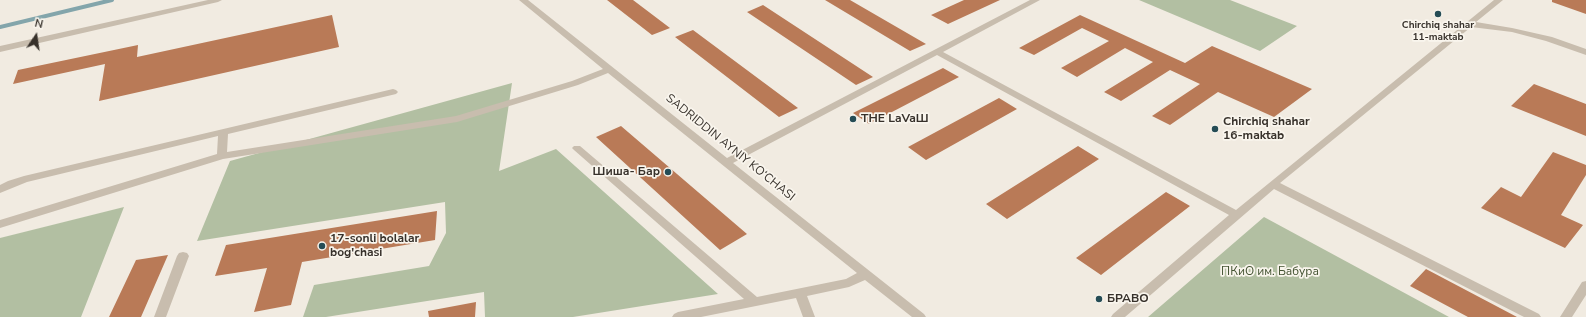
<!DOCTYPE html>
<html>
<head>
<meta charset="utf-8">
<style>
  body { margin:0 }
  #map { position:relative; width:1586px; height:317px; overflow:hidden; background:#f1ebe1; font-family:"Nunito Sans",sans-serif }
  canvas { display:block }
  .north { position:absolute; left:16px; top:16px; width:40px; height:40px; -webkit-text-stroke:3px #f9f5ed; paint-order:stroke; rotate:13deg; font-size:11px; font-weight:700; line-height:16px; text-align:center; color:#37312b }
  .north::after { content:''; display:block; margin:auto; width:14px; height:18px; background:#37312b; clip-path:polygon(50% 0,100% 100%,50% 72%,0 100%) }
</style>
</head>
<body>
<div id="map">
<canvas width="1586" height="317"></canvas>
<div class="north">N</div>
</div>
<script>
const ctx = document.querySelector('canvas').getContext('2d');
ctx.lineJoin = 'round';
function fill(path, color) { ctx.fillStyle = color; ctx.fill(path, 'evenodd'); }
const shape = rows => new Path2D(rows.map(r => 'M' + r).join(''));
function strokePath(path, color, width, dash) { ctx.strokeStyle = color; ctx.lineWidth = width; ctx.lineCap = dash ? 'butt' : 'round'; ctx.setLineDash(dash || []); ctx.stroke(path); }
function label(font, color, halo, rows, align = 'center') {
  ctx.font = font + ' "Nunito Sans",sans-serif'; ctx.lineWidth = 3.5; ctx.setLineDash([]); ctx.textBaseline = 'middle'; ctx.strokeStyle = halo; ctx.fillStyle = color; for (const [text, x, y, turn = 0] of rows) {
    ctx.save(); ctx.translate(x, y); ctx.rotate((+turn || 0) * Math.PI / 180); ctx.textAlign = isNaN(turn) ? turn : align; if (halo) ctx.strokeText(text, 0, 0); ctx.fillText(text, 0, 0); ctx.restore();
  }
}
fill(shape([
  [1139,0,1230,0,1297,26,1260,51],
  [512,83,499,171,556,149,718,294,573,317,485,317,484,292,326,317,303,317,314,285,429,266,446,233,445,202,197,241,230,161],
  [124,207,81,317,0,317,0,238],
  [1264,217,1449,317,1148,317]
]), '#b2bfa2');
strokePath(shape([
  [0,27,112,0]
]), '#83a5ab', 4);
fill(shape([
  [607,0,633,0,670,28,652,35],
  [825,0,850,0,926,44,910,51],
  [964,0,1000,0,948,24,931,15],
  [1552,0,1586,0,1586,14,1552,2],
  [763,5,873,77,856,85,747,12],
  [332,15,339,47,99,101,105,64,13,84,18,70,138,45,137,57],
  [1080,15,1185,63,1212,46,1312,89,1274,117,1218,92,1170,125,1152,116,1200,84,1170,70,1121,101,1104,92,1153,62,1125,48,1077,77,1061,68,1109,41,1082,28,1034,55,1019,48],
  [693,30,798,108,779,117,675,37],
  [943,68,959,77,869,124,853,113],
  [1534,84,1586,104,1586,136,1511,106],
  [999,98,1017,109,926,160,908,147],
  [621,126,747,234,720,250,596,137],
  [1078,146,1099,159,1007,219,986,204],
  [1553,152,1586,165,1586,175,1561,215,1583,225,1565,248,1481,208,1501,187,1521,197],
  [1166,192,1190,206,1101,275,1076,258],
  [437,211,435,240,302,262,291,305,254,312,267,268,215,276,226,245],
  [168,255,141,317,109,317,136,260],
  [1426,269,1517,317,1468,317,1410,286],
  [476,302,475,317,429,317,428,311]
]), '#b97a57');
fill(shape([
  [208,0,222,0,218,2,0,52,0,46,208,0],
  [519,0,528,0,727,158,1030,0,1040,0,943,52,1236,210,1494,0,1503,0,1476,22,1512,28,1552,37,1586,49,1586,55,1546,41,1512,32,1471,27,1280,183,1539,314,1541,317,1524,317,1274,189,1125,317,1111,317,1113,314,1229,215,937,55,733,163,924,314,926,317,912,317,865,280,849,287,807,296,815,317,803,317,796,298,701,317,672,317,674,314,678,312,744,299,574,150,572,148,574,146,580,146,757,297,846,279,857,273,608,73,578,85,457,122,223,159,0,228,0,220,217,154,218,136,27,182,0,193,0,185,8,181,24,176,393,89,396,90,398,92,396,94,228,134,227,152,456,116,572,81,603,69,519,0],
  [183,252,187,253,189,256,166,317,154,317,177,256,179,253,183,252],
  [1586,281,1586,295,1572,317,1560,317,1582,282,1586,281]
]), '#c8bdae');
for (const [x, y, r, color] of [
  [1438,14,4,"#254c55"],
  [853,119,4,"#254c55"],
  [1215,129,4,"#254c55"],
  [668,172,4,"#254c55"],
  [322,246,4,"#254c55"],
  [1099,299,4,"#254c55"]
]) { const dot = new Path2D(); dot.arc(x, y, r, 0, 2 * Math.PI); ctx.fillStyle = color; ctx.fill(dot); strokePath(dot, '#f9f5ed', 1.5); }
label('bold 10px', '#37312b', '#f9f5ed', [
  ["Chirchiq shahar",1438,26],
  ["11-maktab",1438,38]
]);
label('bold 12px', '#37312b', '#f9f5ed', [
  ["THE LaVaШ",861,119],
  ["Chirchiq shahar",1223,122],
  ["16-maktab",1223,136],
  ["Шиша- Бар",660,172,"right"],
  ["17-sonli bolalar",330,239],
  ["bog'chasi",330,253],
  ["БРАВО",1107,299]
], 'left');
label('12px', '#37312b', '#f9f5ed', [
  ["SADRIDDIN AYNIY KO‘CHASI",730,148,39]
]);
label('12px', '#435332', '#f9f5ed', [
  ["ПКиО им. Бабура",1270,272]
]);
</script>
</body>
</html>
